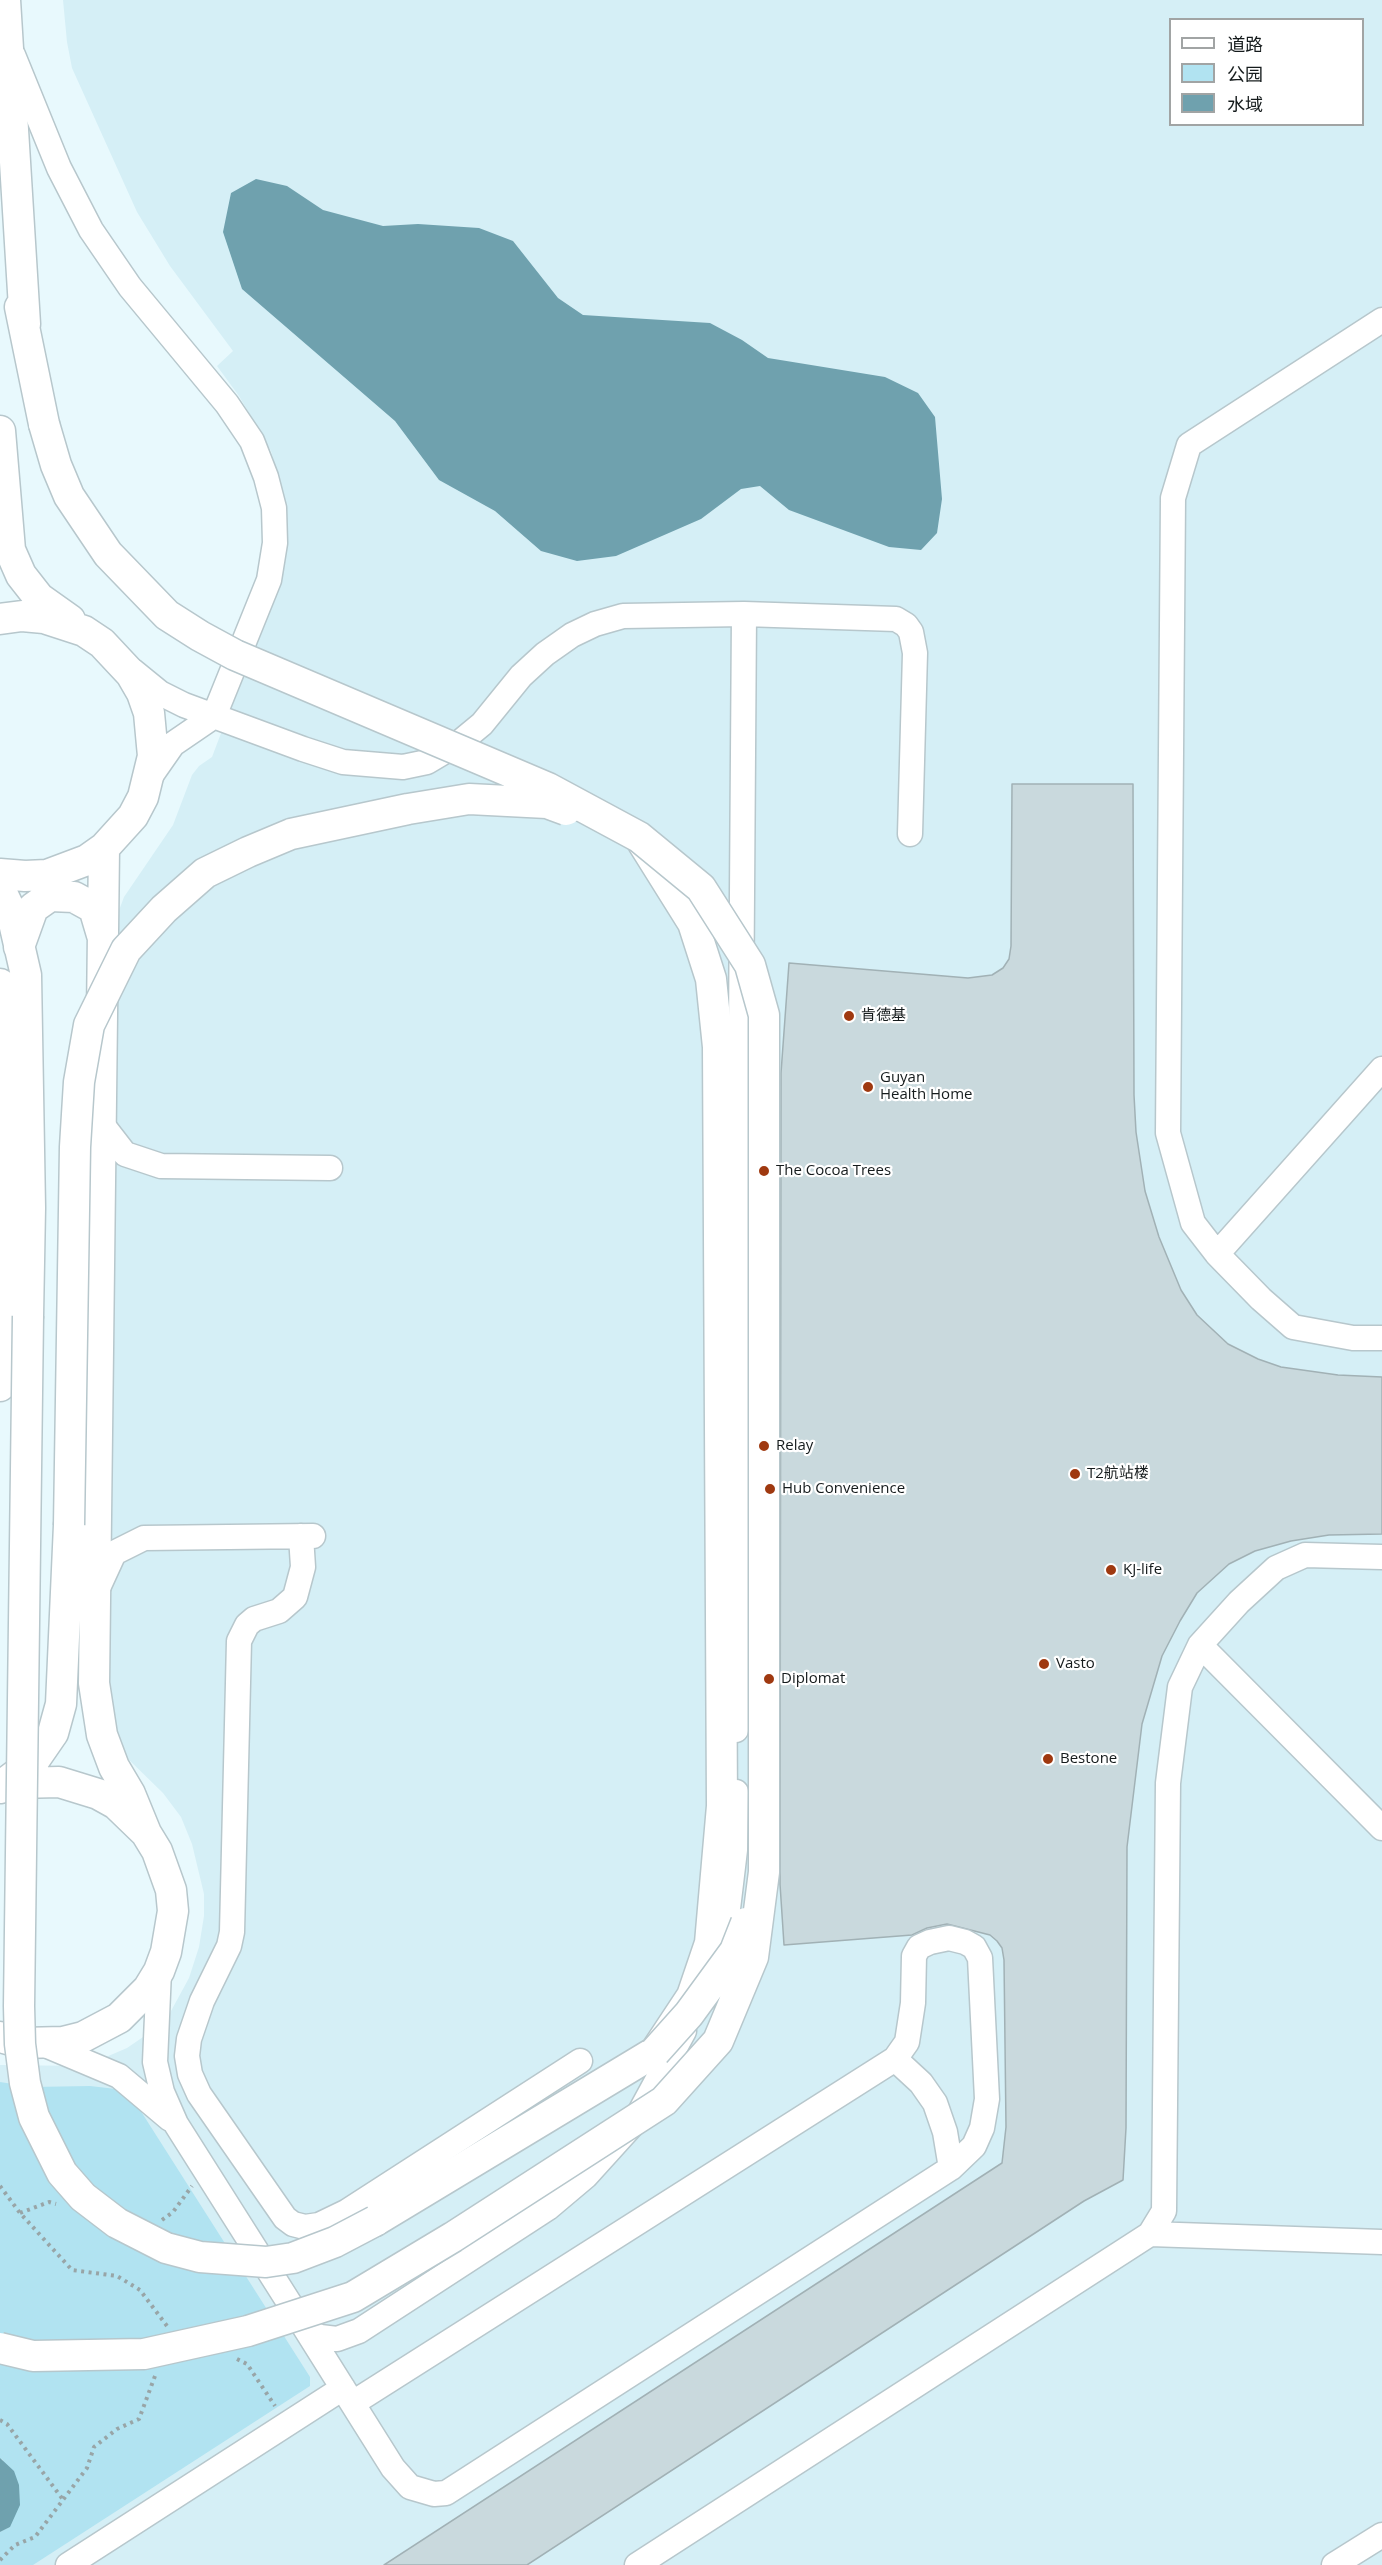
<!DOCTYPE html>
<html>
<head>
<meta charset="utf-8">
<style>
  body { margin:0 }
  #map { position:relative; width:1382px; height:2565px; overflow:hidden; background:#e8f9fd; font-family:"Open Sans","Noto Sans SC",sans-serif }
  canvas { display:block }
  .legend { position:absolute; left:1169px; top:18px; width:195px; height:108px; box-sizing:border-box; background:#fff; border:2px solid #a1a4a4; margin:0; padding:8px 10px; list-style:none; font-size:18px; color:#151b1c }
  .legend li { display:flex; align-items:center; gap:12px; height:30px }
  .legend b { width:30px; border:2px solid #a1a4a4 }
</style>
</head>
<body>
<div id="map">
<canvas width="1382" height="2565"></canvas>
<ul class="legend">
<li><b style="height:8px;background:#fff"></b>道路</li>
<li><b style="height:16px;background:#b1e3f1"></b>公园</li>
<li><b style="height:16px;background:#6fa1ae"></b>水域</li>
</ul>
</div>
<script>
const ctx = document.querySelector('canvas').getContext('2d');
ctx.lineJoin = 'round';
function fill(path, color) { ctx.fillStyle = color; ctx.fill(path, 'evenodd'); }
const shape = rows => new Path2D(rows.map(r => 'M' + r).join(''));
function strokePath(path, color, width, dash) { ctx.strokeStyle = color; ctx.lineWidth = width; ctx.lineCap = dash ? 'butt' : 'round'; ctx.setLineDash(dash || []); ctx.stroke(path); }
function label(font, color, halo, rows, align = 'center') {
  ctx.font = font + ' "Open Sans","Noto Sans SC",sans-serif'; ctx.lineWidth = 4.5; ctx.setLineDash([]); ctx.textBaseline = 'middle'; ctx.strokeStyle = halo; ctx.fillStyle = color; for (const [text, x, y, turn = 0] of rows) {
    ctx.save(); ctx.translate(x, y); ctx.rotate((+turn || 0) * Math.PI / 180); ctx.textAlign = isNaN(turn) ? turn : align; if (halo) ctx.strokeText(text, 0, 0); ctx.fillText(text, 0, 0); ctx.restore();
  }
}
fill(shape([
  [63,0,1382,0,1382,2565,0,2565,0,2065,85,2066,127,2048,165,2022,189,1978,199,1947,204,1916,204,1894,192,1844,181,1817,163,1793,123,1754,112,1733,108,1698,118,913,124,897,173,825,192,775,199,766,212,757,256,641,282,490,271,451,239,396,217,366,233,351,170,266,137,212,72,68,67,42],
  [1170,20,1362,20,1362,124,1170,124]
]), '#d5eff6');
fill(shape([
  [0,2082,32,2087,90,2086,116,2089,135,2102,310,2377,310,2386,33,2565,0,2565,0,2532,10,2527,3,2460,0,2458]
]), '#b1e3f1');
fill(shape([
  [256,179,287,186,323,210,383,226,418,224,479,228,513,241,558,298,583,315,710,323,742,340,768,358,885,377,918,393,935,417,942,499,937,533,921,550,889,547,789,510,760,486,741,489,701,519,616,556,577,561,541,551,495,511,439,480,395,421,242,289,223,232,231,193],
  [0,2458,14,2471,19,2485,20,2505,10,2527,0,2532]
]), '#6fa1ae');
const building = shape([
  [1012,784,1133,784,1134,1095,1136,1132,1145,1191,1159,1237,1181,1290,1197,1315,1228,1344,1258,1359,1281,1367,1338,1375,1382,1377,1382,1534,1329,1535,1291,1541,1255,1551,1229,1564,1197,1593,1180,1621,1162,1656,1142,1724,1127,1847,1126,2128,1123,2180,1084,2201,527,2565,384,2565,1002,2163,1006,2127,1004,1960,1002,1948,997,1941,990,1935,947,1924,927,1928,912,1935,784,1945,780,1884,781,1073,789,963,968,978,992,975,1003,968,1009,959,1011,946,1012,784]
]);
fill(building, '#c9d9dd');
strokePath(building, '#a1b1b5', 1.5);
const minor = shape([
  [13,55,59,168,91,230,130,287,227,404,252,441,266,477,274,508,275,543,269,580,214,716,173,744,150,777],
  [1382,320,1189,445,1173,498,1168,1133,1193,1223,1217,1254,1261,1299,1293,1327,1353,1338,1382,1338],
  [744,614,896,619,906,625,911,632,915,653,910,834],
  [133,671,160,693,184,705,303,749,343,762,403,767,427,762,459,743,482,724,521,676,545,654,572,635,595,624,623,616,744,614,736,1730],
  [101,1123,125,1154,161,1166,330,1168],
  [1217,1254,1382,1069],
  [301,1536,303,1567,295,1597,279,1611,254,1619,247,1625,239,1641,232,1932,229,1946,202,2001,189,2039,187,2056,190,2074,199,2094,285,2218,293,2224,305,2227,319,2225,346,2212,580,2061],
  [97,1590,114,1553,144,1538,313,1536],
  [1200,1645,1382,1828],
  [724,1942,735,1850,736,1792],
  [159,1971,155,2062,162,2092,176,2124,307,2331,320,2337,337,2339,359,2331,548,2208,586,2176,634,2123,684,2031],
  [43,2044,119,2076,170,2119],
  [895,2059,921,2083,935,2103,945,2132,951,2168],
  [1150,2234,1382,2242],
  [307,2331,393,2468,410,2487,434,2494,446,2493,951,2168,974,2146,982,2128,987,2099,980,1958,974,1947,965,1942,949,1938,930,1942,919,1947,914,1956,913,2003,907,2042,895,2059,353,2403],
  [68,2565,343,2388],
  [637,2565,1150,2234,1164,2211,1168,1783,1180,1687,1200,1645,1239,1602,1276,1568,1305,1555,1382,1557],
  [1334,2565,1382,2535]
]);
const major = shape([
  [5,0,25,324],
  [20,307,44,424],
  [0,431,10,550,21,575,39,598,70,620],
  [0,619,22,616,44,618,84,631,102,643,131,674,142,693,149,713,153,756,143,797,133,816,104,848,87,860,47,875,25,876,0,874],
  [104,848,94,1683,102,1735,114,1767,130,1794,146,1833],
  [0,889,12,914,26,975,30,1208,28,1316],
  [19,947,33,908,50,896,74,897,94,908,102,935],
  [0,984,4,1015,0,1386],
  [5,1783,33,1762,53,1733,61,1704,69,1525],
  [0,1788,18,1783,59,1782,98,1794,116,1804,146,1833,157,1851,171,1890,173,1911,166,1952,159,1971,148,1989,119,2018,83,2037,63,2042,22,2043,0,2037],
  [375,2221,655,2052,692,1996,710,1943,722,1806,718,1047,711,979,693,923,643,843]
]);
strokePath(minor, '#b7c7cc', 27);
strokePath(major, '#b7c7cc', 33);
strokePath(shape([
  [0,2186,20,2213,72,2270,117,2276,140,2290,167,2326],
  [20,2213,49,2202,56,2204],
  [162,2220,173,2212,192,2186],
  [237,2359,247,2364,275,2406],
  [0,2420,7,2424,64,2501],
  [0,2560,15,2545,35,2537,87,2468,94,2447,117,2429,139,2419,155,2376]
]), '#98a5a7', 4, [3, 4.5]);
strokePath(minor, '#fff', 24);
strokePath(major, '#fff', 30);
const majorBridge = shape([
  [28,1316,19,2006,20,2044,25,2083,34,2117,62,2173,83,2197,117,2223,166,2248,200,2257,266,2262,293,2258,335,2242,375,2221],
  [69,1525,75,1147,79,1082,89,1025,126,950,164,909,205,873,248,852,291,834,408,809,469,799,547,803,566,810],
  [655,2052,689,2014,735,1951,746,1923],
  [0,2348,33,2356,144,2354,248,2331,353,2297,453,2237,664,2101,718,2041,753,1957,764,1872,764,1015,750,965,701,888,639,837,548,788,235,655,200,636,167,615,108,554,69,496,56,465,44,424]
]);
strokePath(majorBridge, '#b7c7cc', 33, []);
strokePath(majorBridge, '#fff', 30);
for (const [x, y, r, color] of [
  [849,1016,6,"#9f3910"],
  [868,1087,6,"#9f3910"],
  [764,1171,6,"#9f3910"],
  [764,1446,6,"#9f3910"],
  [1075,1474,6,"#9f3910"],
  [770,1489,6,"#9f3910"],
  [1111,1570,6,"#9f3910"],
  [1044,1664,6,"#9f3910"],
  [769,1679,6,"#9f3910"],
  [1048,1759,6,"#9f3910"]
]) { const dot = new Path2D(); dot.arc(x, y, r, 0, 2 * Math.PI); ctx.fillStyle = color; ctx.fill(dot); strokePath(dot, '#fff', 2); }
label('15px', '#151b1c', '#fff', [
  ["肯德基",861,1016],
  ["Guyan",880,1078],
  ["Health Home",880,1095],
  ["The Cocoa Trees",776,1171],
  ["Relay",776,1446],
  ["T2航站楼",1087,1474],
  ["Hub Convenience",782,1489],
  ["KJ-life",1123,1570],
  ["Vasto",1056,1664],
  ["Diplomat",781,1679],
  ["Bestone",1060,1759]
], 'left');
</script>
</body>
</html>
